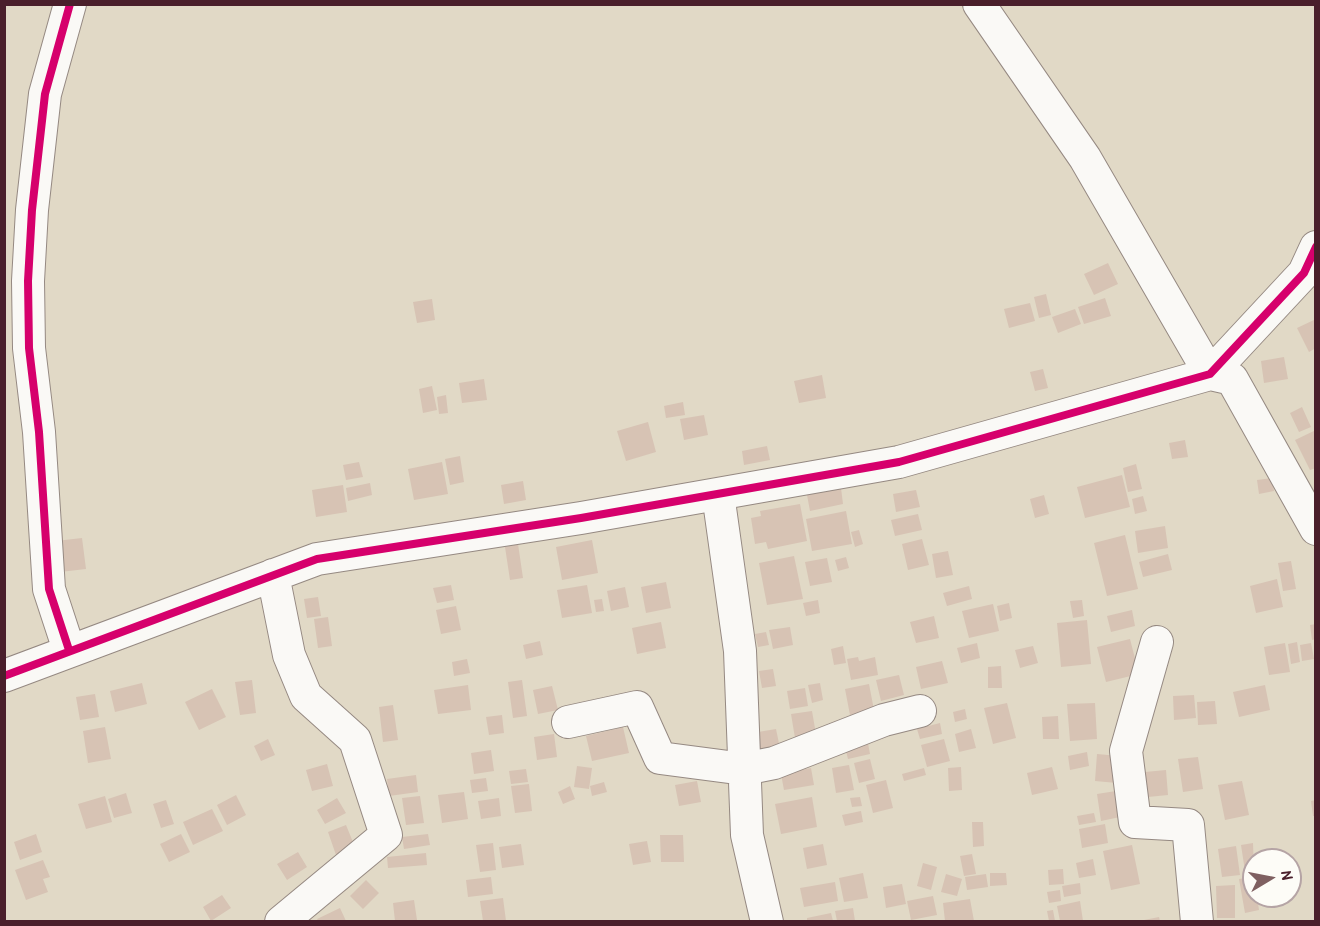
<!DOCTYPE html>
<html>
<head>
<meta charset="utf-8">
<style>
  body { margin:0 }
  #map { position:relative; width:1320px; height:926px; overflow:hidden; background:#e1d9c6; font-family:"Patrick Hand",sans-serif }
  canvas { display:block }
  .frame { position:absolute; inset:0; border:6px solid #4a1f2b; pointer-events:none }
  .north { position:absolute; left:1242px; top:848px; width:60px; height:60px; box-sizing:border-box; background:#fdfcf7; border:2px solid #b5a4a5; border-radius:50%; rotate:80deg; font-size:16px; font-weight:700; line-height:24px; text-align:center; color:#4a1f2b }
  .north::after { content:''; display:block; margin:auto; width:21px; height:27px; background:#7f6061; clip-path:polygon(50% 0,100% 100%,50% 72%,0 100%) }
</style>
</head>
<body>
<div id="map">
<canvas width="1320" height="926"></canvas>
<div class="frame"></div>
<div class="north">N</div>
</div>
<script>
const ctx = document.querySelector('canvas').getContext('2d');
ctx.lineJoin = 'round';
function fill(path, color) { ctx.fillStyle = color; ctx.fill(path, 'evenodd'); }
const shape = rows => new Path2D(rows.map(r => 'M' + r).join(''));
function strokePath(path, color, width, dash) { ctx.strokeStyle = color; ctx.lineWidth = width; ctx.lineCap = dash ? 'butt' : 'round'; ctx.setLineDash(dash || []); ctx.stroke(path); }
fill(shape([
  [1108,263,1118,284,1094,295,1084,274],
  [1046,294,1051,315,1039,318,1034,297],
  [1105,298,1111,316,1084,324,1078,307],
  [432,299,435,320,417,323,413,302],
  [1030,303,1035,321,1009,328,1004,309],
  [1075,309,1081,324,1058,333,1052,317],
  [1316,319,1316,348,1309,352,1297,328],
  [1284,357,1288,379,1264,383,1261,361],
  [1043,369,1048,388,1035,391,1030,372],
  [822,375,826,398,799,403,794,381],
  [484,379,487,400,462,403,459,383],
  [432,386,437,410,423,413,419,389],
  [446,395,448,413,439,414,437,397],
  [683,402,685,415,666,418,664,406],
  [1302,407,1311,427,1299,432,1290,413],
  [704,415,708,435,684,440,680,419],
  [648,422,656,452,626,461,617,431],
  [1316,430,1316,468,1310,470,1295,440],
  [1185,440,1188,457,1172,459,1169,443],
  [767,446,770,460,744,465,742,451],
  [460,456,464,482,450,485,445,459],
  [359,462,363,477,346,480,343,465],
  [442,462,448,494,414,500,408,469],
  [1136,464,1142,489,1128,492,1123,468],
  [1122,475,1130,507,1085,518,1077,487],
  [1272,478,1274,491,1259,494,1257,480],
  [523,481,526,500,504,504,501,485],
  [370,483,372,495,348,501,346,488],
  [343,485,347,512,316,517,312,490],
  [841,488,843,504,810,511,807,495],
  [916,490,920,507,896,512,893,494],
  [1044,495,1049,514,1035,518,1030,499],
  [1143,496,1147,511,1135,514,1132,499],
  [800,504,807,541,768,549,766,542,755,544,751,518,761,516,760,511],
  [846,511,852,544,812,551,806,519],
  [918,514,922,530,895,536,891,520],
  [1165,526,1168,548,1138,553,1135,531],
  [859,530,863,544,855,547,851,532],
  [1125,535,1138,589,1107,596,1094,543],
  [82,538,86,569,60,572,56,541],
  [922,539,929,565,908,570,902,544],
  [592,540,598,573,562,580,556,547],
  [518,544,523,578,510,580,505,547],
  [948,551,953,575,936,578,932,554],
  [1168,554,1172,570,1143,577,1139,562],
  [794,556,803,599,767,605,759,563],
  [846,557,849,568,838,571,835,560],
  [827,558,832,582,810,586,805,562],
  [1291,561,1296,589,1283,591,1278,563],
  [1277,579,1283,607,1256,613,1250,586],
  [666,582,671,608,646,613,641,587],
  [451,585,454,600,437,603,433,588],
  [587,585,592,613,562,618,557,590],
  [969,586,972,599,947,606,943,593],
  [625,587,629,607,611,611,607,591],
  [318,597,321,616,307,618,304,599],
  [602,599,604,611,596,612,594,600],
  [818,600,820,613,806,616,803,603],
  [1082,600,1084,616,1073,618,1070,601],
  [1009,603,1012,618,1000,621,997,606],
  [993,604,999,631,969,638,962,611],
  [456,606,461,630,441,634,436,610],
  [1132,610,1135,626,1111,632,1107,616],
  [934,616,939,638,916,643,910,622],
  [328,617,332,646,318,648,314,619],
  [1087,620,1091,664,1061,667,1057,623],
  [661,622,666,648,637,654,632,628],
  [1316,624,1316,639,1312,640,1310,625],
  [790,627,793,645,773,649,769,630],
  [766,632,769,645,758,647,755,634],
  [1130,639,1139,674,1106,682,1097,647],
  [540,641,543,655,526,659,523,645],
  [1297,642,1300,662,1291,664,1288,644],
  [977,643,980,658,961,663,957,648],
  [1285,643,1290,672,1269,675,1264,647],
  [1311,643,1314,659,1302,661,1300,645],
  [843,646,846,663,834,665,831,649],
  [1033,646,1038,663,1020,668,1015,650],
  [858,657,859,661,875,657,878,675,851,680,847,659],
  [467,659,470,673,454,676,452,662],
  [942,661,948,683,921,689,916,667],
  [1001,666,1002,688,988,688,988,667],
  [773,669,776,686,762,688,759,671],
  [899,675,904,695,881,701,876,680],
  [252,680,256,713,240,715,235,682],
  [522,680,527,716,513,718,508,682],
  [142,683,147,704,115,712,110,691],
  [820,683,823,700,812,703,808,685],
  [869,684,874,710,850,715,845,689],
  [468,685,471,710,438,714,434,690],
  [1265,685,1270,710,1239,717,1233,692],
  [552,686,558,710,538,714,533,690],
  [805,688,808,706,790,709,787,691],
  [212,689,226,717,199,730,185,702],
  [95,694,99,717,80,720,76,697],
  [1194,695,1196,718,1174,720,1173,696],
  [1215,701,1217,724,1198,725,1197,702],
  [1007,703,1016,738,993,744,984,708],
  [1095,703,1097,739,1070,741,1067,704],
  [393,705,398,740,383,742,379,707],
  [965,709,967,719,955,722,953,712],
  [812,711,816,734,795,738,791,714],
  [502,715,504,733,489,735,486,717],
  [1058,716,1059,739,1043,739,1042,717],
  [940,723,942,734,920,739,917,729],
  [105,727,111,759,88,763,83,731],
  [623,727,629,753,592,761,586,736],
  [776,729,781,753,757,758,752,733],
  [971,729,976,748,959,752,955,734],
  [554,734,557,757,537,760,534,737],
  [867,738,870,754,848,759,844,743],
  [268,739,275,755,261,761,254,746],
  [944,739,950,761,927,767,921,745],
  [491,750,494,771,474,774,471,753],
  [1087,752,1089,766,1070,770,1068,756],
  [1097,754,1119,756,1117,783,1095,781],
  [1198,757,1203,789,1183,792,1178,759],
  [870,759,875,779,859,783,854,763],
  [327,764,333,786,312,791,306,770],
  [849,765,854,790,836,793,832,768],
  [577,766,592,768,589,789,574,787],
  [961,767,962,790,949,791,948,768],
  [1052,767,1058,789,1032,795,1027,773],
  [811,768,814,785,784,790,781,774],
  [924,768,926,775,904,781,902,774],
  [526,769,528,782,511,784,509,771],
  [1166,770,1168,795,1148,797,1145,772],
  [416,775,418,792,389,796,387,779],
  [486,778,488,791,472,793,470,780],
  [886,780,893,808,873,813,866,785],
  [697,781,701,802,679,806,675,785],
  [1242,781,1249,815,1225,820,1218,785],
  [604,782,607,792,592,796,590,786],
  [529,784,532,811,515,813,511,786],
  [570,786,575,799,563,804,558,792],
  [1116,791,1120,817,1101,821,1097,794],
  [464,792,468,819,442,823,438,795],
  [126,793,132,813,114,818,108,799],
  [236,795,246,815,227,825,217,805],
  [105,796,112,822,86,829,78,804],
  [420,796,424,823,406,825,402,798],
  [812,797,817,827,781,834,775,804],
  [860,797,862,806,852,807,850,798],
  [337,798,346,813,325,824,317,810],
  [499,798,501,816,481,819,478,801],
  [166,800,174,824,161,828,153,804],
  [1316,800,1316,816,1313,816,1311,801],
  [212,809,223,831,193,845,183,822],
  [861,811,863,822,845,826,842,815],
  [1094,813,1096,822,1079,825,1077,816],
  [972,822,983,822,984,846,973,847],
  [1105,824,1108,843,1082,848,1079,829],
  [346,825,355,847,336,855,328,832],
  [36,834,42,852,20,860,14,842],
  [181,834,190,852,169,862,160,844],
  [428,834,430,845,404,849,402,837],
  [660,835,683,835,684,862,661,862],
  [647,841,651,862,633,865,629,844],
  [493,843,496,870,480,872,476,845],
  [1253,843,1254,870,1245,871,1241,845],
  [521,844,524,865,502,868,499,847],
  [823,844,827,865,807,869,803,848],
  [1132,845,1140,884,1111,890,1103,851],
  [1236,846,1240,875,1222,877,1218,849],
  [298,852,307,867,287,880,277,864],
  [426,853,427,865,388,868,387,857],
  [972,854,976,874,964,876,960,856],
  [1093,859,1096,875,1079,878,1076,863],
  [43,860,50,877,43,879,48,892,26,900,15,870],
  [923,863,937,867,931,890,917,886],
  [1063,869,1064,884,1049,885,1048,870],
  [863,873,868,898,844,902,839,878],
  [990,873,1006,873,1007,885,990,886],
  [946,874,962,879,957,896,941,892],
  [986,874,988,887,967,890,965,877],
  [491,877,493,894,468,897,466,880],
  [1254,877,1254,896,1257,896,1259,910,1245,913,1239,879],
  [366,880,379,893,363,909,350,896],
  [835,882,838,901,804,907,800,888],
  [1080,883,1081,894,1064,897,1062,886],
  [902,884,906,904,886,908,883,887],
  [1235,885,1235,918,1217,918,1216,886],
  [1060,890,1061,901,1049,903,1047,892],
  [222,895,231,908,211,921,203,907],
  [933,896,937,915,911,920,907,901],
  [503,898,506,921,483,921,480,901],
  [970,899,974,921,945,921,943,903],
  [414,900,417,920,395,921,393,903],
  [1080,901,1083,921,1060,921,1057,906],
  [340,908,346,921,318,921,317,919],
  [853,908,855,921,837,921,835,911],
  [1053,910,1055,921,1049,921,1047,911],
  [831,913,833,921,807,921,807,918],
  [1159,917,1160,921,1144,921,1144,920]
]), '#d7c3b4');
const minor = shape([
  [979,4,1085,158,1210,374,1232,379,1316,529],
  [718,494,740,651,747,835,767,922],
  [273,575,289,655,306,696,355,740,386,835,281,922],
  [1157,642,1126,751,1135,822,1188,825,1197,922],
  [69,650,49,589,39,432,29,348,28,281,32,210,45,94,70,4],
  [4,676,317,559,581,518,899,462,1210,374,1304,273,1316,247],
  [568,722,637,707,660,758,744,769,774,763,884,720,920,711]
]);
strokePath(minor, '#958982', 34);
strokePath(minor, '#faf9f6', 32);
strokePath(shape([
  [69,650,49,589,39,432,29,348,28,281,32,210,45,94,70,4],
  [4,676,317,559,581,518,899,462,1210,374,1304,273,1316,247]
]), '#d6006c', 8);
</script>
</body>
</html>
